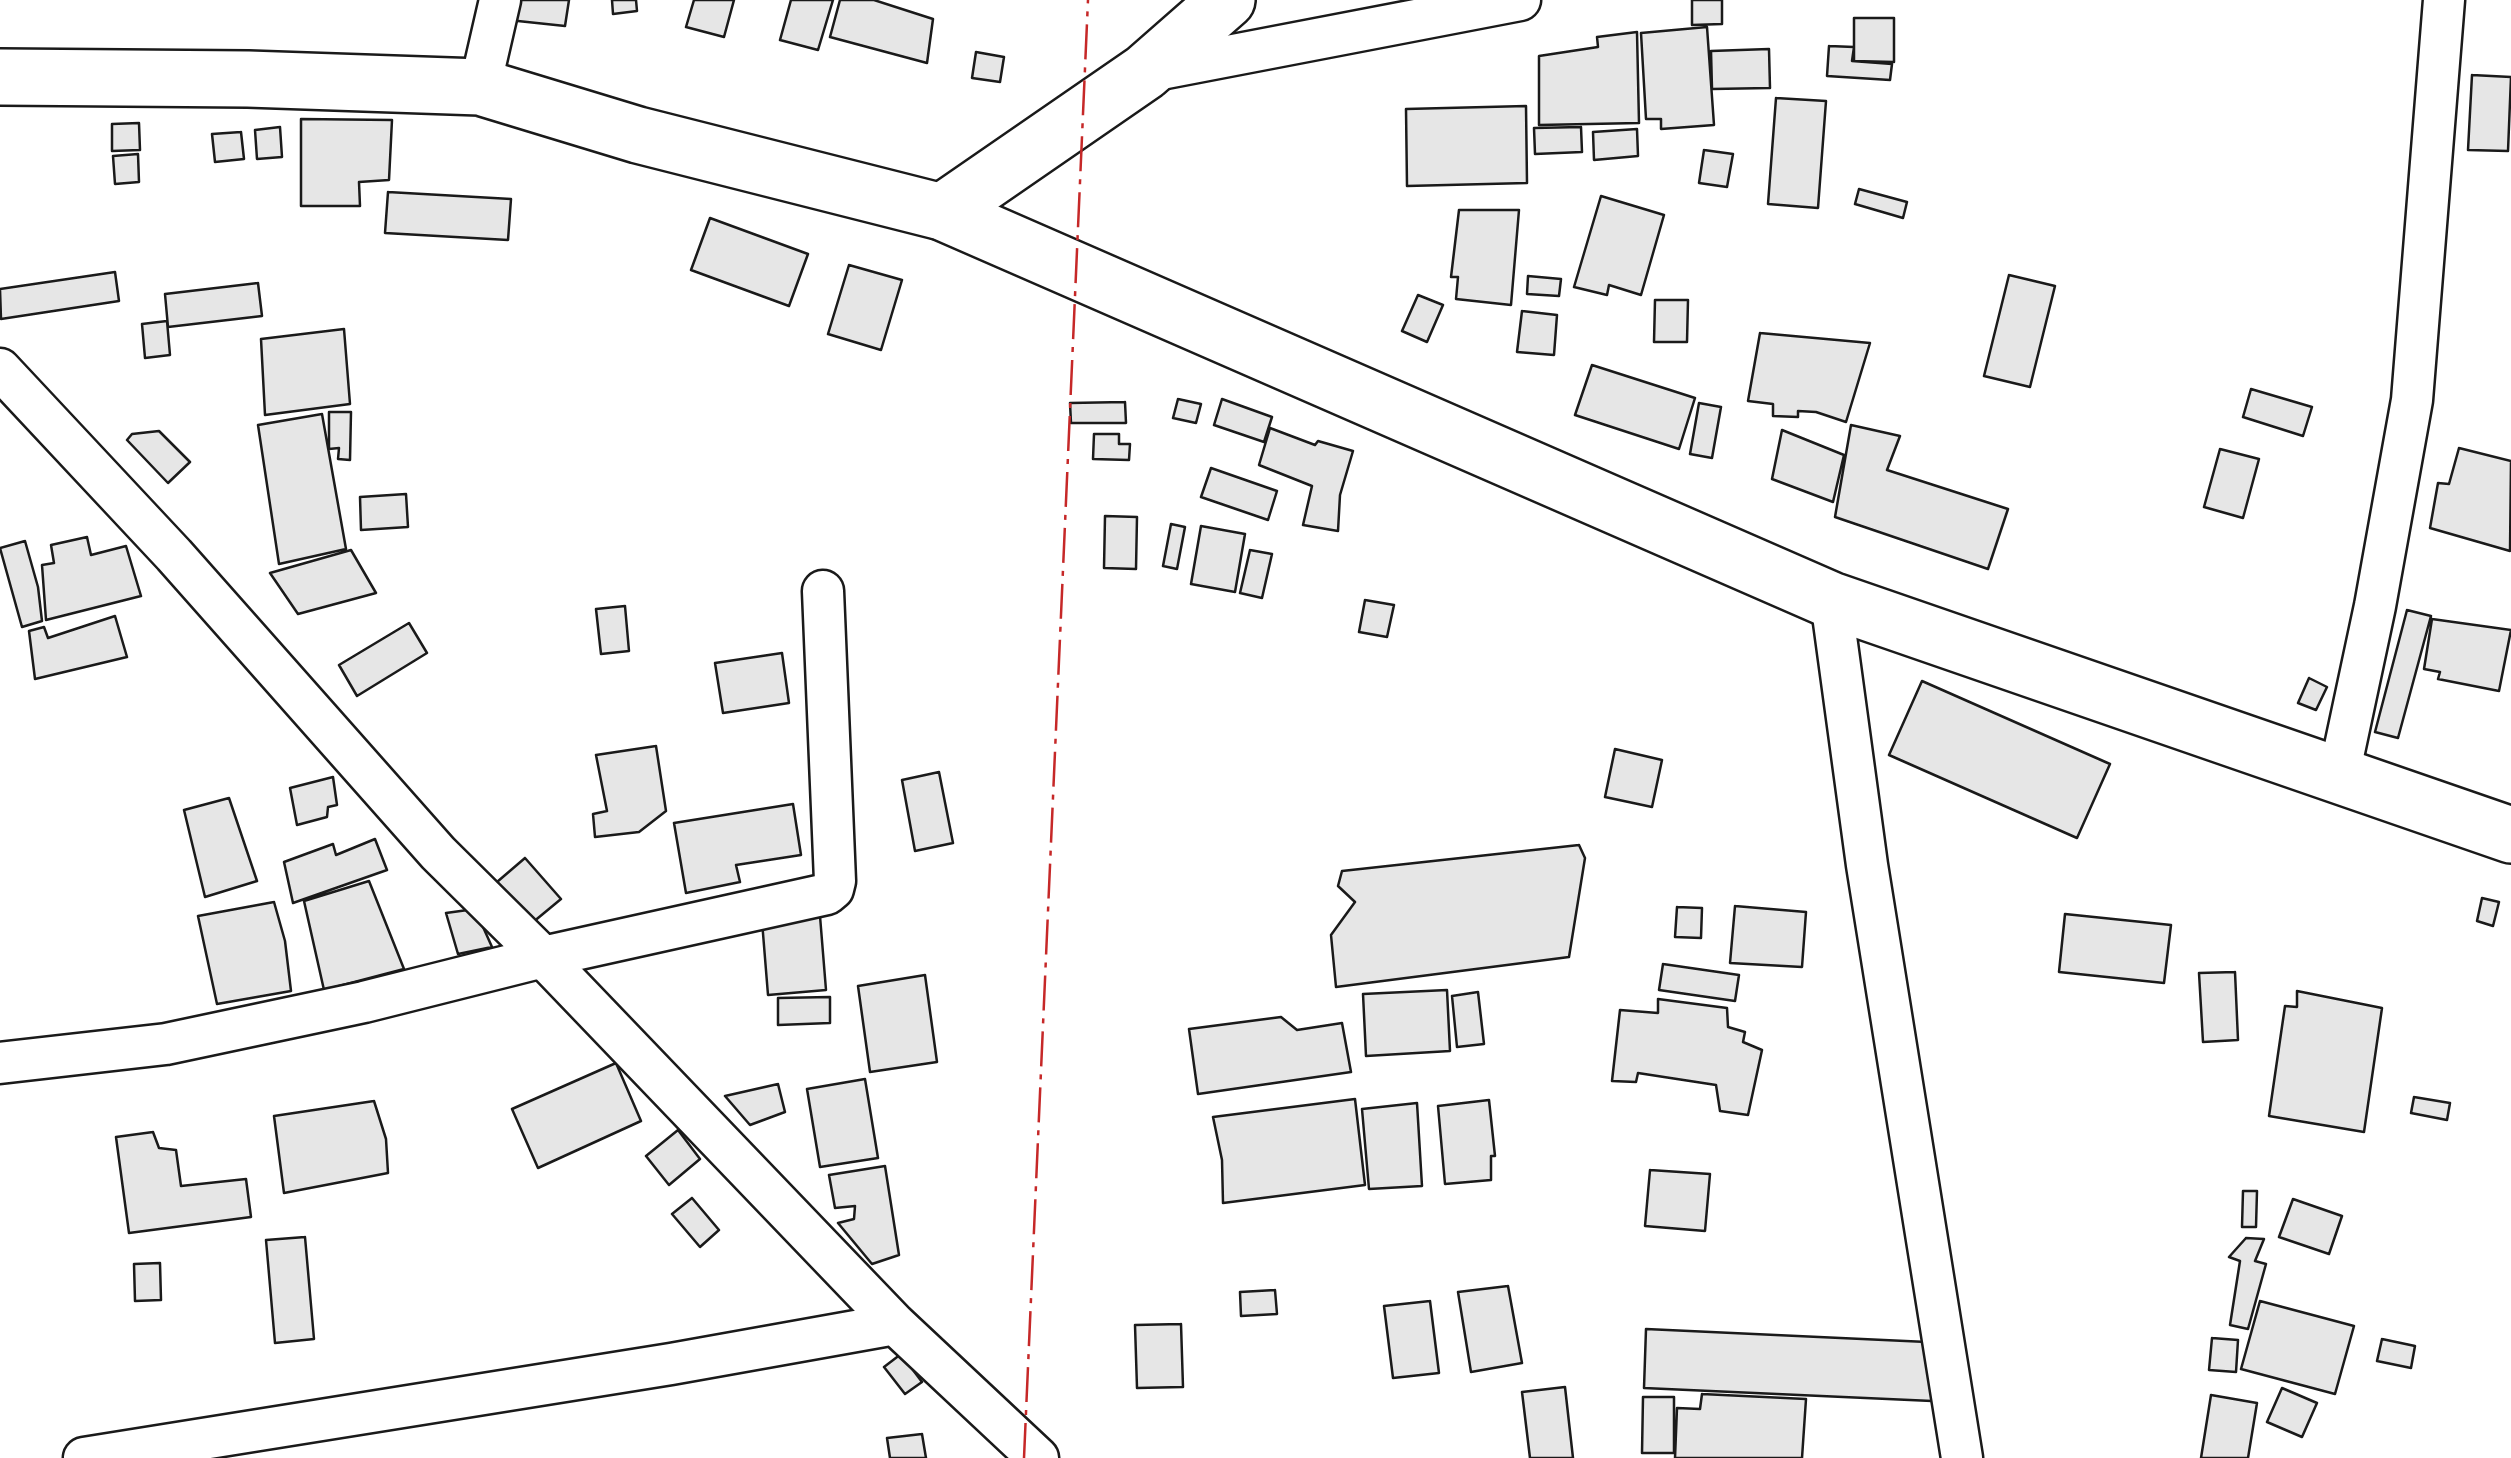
<!DOCTYPE html>
<html>
<head>
<meta charset="utf-8">
<style>
  body { margin:0 }
  canvas { display:block; background:#fff }
</style>
</head>
<body>
<canvas width="2511" height="1458"></canvas>
<script>
const ctx = document.querySelector('canvas').getContext('2d');
ctx.lineJoin = 'round';
function fill(path, color) { ctx.fillStyle = color; ctx.fill(path, 'evenodd'); }
const shape = rows => new Path2D(rows.map(r => 'M' + r).join(''));
function strokePath(path, color, width, dash) { ctx.strokeStyle = color; ctx.lineWidth = width; ctx.lineCap = dash ? 'butt' : 'round'; ctx.setLineDash(dash || []); ctx.stroke(path); }
const building = shape([
  [498,0,569,0,565,26,499,19,498,0],
  [612,0,636,0,637,11,613,14,612,0],
  [694,0,734,0,724,37,686,27,694,0],
  [791,0,833,0,818,50,780,40,791,0],
  [840,0,874,0,933,19,927,63,830,37,840,0],
  [1692,0,1722,0,1722,24,1692,25,1692,0],
  [1854,18,1894,18,1894,62,1854,61,1854,18],
  [1707,27,1714,125,1661,129,1661,119,1646,119,1641,33,1707,27],
  [1637,32,1639,123,1539,125,1539,56,1598,47,1597,37,1637,32],
  [1829,46,1854,47,1852,61,1892,64,1890,80,1827,76,1829,46],
  [1769,49,1770,88,1712,89,1711,51,1769,49],
  [976,52,1004,57,1000,82,972,78,976,52],
  [2472,75,2511,77,2508,151,2468,150,2472,75],
  [1776,98,1826,101,1818,208,1768,204,1776,98],
  [1526,106,1527,183,1407,186,1406,109,1526,106],
  [301,119,392,120,389,180,359,182,360,206,301,206,301,119],
  [139,123,140,150,112,151,112,124,139,123],
  [280,127,282,157,257,159,255,130,280,127],
  [1581,127,1582,152,1535,154,1534,128,1581,127],
  [1637,129,1638,156,1594,160,1593,132,1637,129],
  [241,132,244,159,215,162,212,134,241,132],
  [1704,150,1733,154,1727,187,1699,183,1704,150],
  [138,154,139,182,115,184,113,156,138,154],
  [1859,189,1907,202,1903,218,1855,204,1859,189],
  [388,192,511,199,508,240,385,233,388,192],
  [1601,196,1664,215,1641,295,1609,285,1607,295,1574,287,1601,196],
  [1459,210,1519,210,1511,305,1456,299,1458,277,1451,277,1459,210],
  [710,218,808,254,789,306,691,270,710,218],
  [849,265,902,280,881,350,828,334,849,265],
  [115,272,119,301,1,319,0,289,115,272],
  [2009,275,2055,286,2030,387,1984,376,2009,275],
  [1528,276,1561,279,1559,296,1527,294,1528,276],
  [258,283,262,316,168,327,165,294,258,283],
  [1418,295,1443,305,1427,342,1402,331,1418,295],
  [1655,300,1688,300,1687,342,1654,342,1655,300],
  [1522,311,1557,315,1554,355,1517,352,1522,311],
  [167,321,170,355,145,358,142,324,167,321],
  [344,329,350,404,265,415,261,339,344,329],
  [1760,333,1870,343,1846,422,1816,412,1798,411,1798,417,1773,416,1773,404,1748,401,1760,333],
  [1592,365,1695,398,1679,449,1575,415,1592,365],
  [2251,389,2312,407,2303,436,2243,417,2251,389],
  [1178,399,1201,404,1196,423,1173,418,1178,399],
  [1222,399,1272,417,1264,442,1214,425,1222,399],
  [1125,402,1126,423,1071,423,1070,403,1125,402],
  [1699,403,1721,407,1712,458,1690,454,1699,403],
  [329,412,351,412,350,460,338,459,339,448,329,449,329,412],
  [322,414,346,549,279,564,258,425,322,414],
  [1851,425,1900,436,1887,470,2008,509,1988,569,1835,517,1851,425],
  [1270,428,1315,445,1318,441,1353,451,1340,495,1338,531,1303,525,1312,486,1259,465,1270,428],
  [1782,430,1844,455,1833,502,1772,479,1782,430],
  [159,431,190,462,168,483,127,440,132,434,159,431],
  [1094,434,1119,434,1119,444,1130,444,1129,460,1093,459,1094,434],
  [2459,448,2511,461,2510,551,2430,528,2438,483,2449,484,2459,448],
  [2220,449,2259,459,2243,518,2204,507,2220,449],
  [1211,468,1277,491,1268,520,1201,497,1211,468],
  [406,494,408,527,361,530,360,497,406,494],
  [1105,516,1137,517,1136,569,1104,568,1105,516],
  [1171,524,1185,527,1177,569,1163,566,1171,524],
  [1201,526,1245,534,1235,592,1191,584,1201,526],
  [87,537,91,555,126,546,141,596,46,620,42,565,54,563,51,545,87,537],
  [25,541,38,587,42,621,22,627,0,548,25,541],
  [351,550,376,593,298,614,270,573,351,550],
  [1250,550,1272,554,1262,598,1240,593,1250,550],
  [1365,600,1394,605,1387,637,1359,632,1365,600],
  [625,606,629,651,601,654,596,609,625,606],
  [2407,610,2431,616,2398,738,2375,732,2407,610],
  [115,616,127,657,35,679,29,631,44,627,48,638,115,616],
  [2432,619,2511,630,2499,691,2438,679,2440,672,2424,669,2432,619],
  [409,623,427,653,357,696,339,665,409,623],
  [782,653,789,703,723,713,715,663,782,653],
  [2309,678,2327,687,2316,710,2298,703,2309,678],
  [1922,681,2110,764,2077,838,1889,755,1922,681],
  [656,746,666,811,639,832,595,837,593,814,607,811,596,755,656,746],
  [1615,749,1662,760,1652,807,1605,797,1615,749],
  [939,772,953,843,915,851,902,780,939,772],
  [333,777,337,805,328,807,327,817,297,825,290,788,333,777],
  [229,798,257,881,205,897,184,810,229,798],
  [793,804,801,855,736,865,740,882,686,893,674,823,793,804],
  [375,839,387,870,293,903,284,862,333,844,336,855,375,839],
  [1579,845,1585,858,1569,957,1336,987,1331,935,1355,902,1338,886,1342,871,1579,845],
  [525,858,561,899,532,923,497,882,525,858],
  [369,881,404,969,324,990,304,901,369,881],
  [2482,898,2499,902,2493,926,2477,921,2482,898],
  [274,902,285,941,291,991,217,1004,198,916,274,902],
  [1735,906,1806,912,1802,967,1730,963,1735,906],
  [1677,907,1702,908,1701,938,1675,937,1677,907],
  [475,909,492,947,458,954,446,913,475,909],
  [2065,914,2171,925,2164,983,2059,972,2065,914],
  [820,916,826,990,768,995,762,921,820,916],
  [1663,964,1739,975,1735,1001,1659,990,1663,964],
  [2235,972,2238,1040,2203,1042,2199,973,2235,972],
  [925,975,937,1062,870,1072,858,986,925,975],
  [1447,990,1450,1051,1366,1056,1363,994,1447,990],
  [2297,991,2382,1008,2364,1132,2269,1116,2285,1006,2297,1007,2297,991],
  [1478,992,1484,1044,1457,1047,1452,996,1478,992],
  [830,997,830,1023,778,1025,778,998,830,997],
  [1658,999,1727,1008,1728,1027,1745,1032,1743,1042,1762,1050,1748,1115,1720,1111,1716,1085,1638,1073,1636,1082,1612,1081,1620,1010,1658,1013,1658,999],
  [1281,1017,1297,1030,1342,1023,1351,1072,1198,1094,1189,1029,1281,1017],
  [616,1063,641,1121,538,1168,512,1109,616,1063],
  [865,1079,878,1158,820,1167,807,1089,865,1079],
  [778,1084,785,1112,750,1125,725,1096,778,1084],
  [2414,1097,2450,1103,2447,1120,2411,1113,2414,1097],
  [1355,1099,1365,1185,1223,1203,1222,1160,1213,1117,1355,1099],
  [1489,1100,1495,1156,1491,1156,1491,1180,1445,1184,1438,1106,1489,1100],
  [374,1101,386,1139,388,1173,284,1193,274,1116,374,1101],
  [1417,1103,1422,1186,1369,1189,1362,1109,1417,1103],
  [678,1130,700,1159,669,1185,646,1156,678,1130],
  [153,1132,159,1148,176,1150,181,1186,246,1179,251,1217,129,1233,116,1137,153,1132],
  [885,1166,899,1255,872,1264,838,1223,854,1219,855,1206,835,1208,829,1175,885,1166],
  [1650,1170,1710,1174,1705,1231,1645,1226,1650,1170],
  [2243,1191,2257,1191,2256,1227,2242,1227,2243,1191],
  [692,1198,719,1230,700,1247,672,1214,692,1198],
  [2293,1199,2342,1216,2329,1254,2279,1237,2293,1199],
  [305,1237,314,1339,275,1343,266,1240,305,1237],
  [2246,1238,2264,1239,2255,1261,2266,1264,2248,1329,2230,1325,2240,1261,2229,1257,2246,1238],
  [160,1263,161,1300,135,1301,134,1264,160,1263],
  [1508,1286,1522,1363,1471,1372,1458,1292,1508,1286],
  [1275,1290,1277,1314,1241,1316,1240,1292,1275,1290],
  [1430,1301,1439,1373,1393,1378,1384,1306,1430,1301],
  [2260,1301,2354,1326,2335,1394,2241,1369,2260,1301],
  [1181,1324,1183,1387,1137,1388,1135,1325,1181,1324],
  [1646,1329,1927,1342,1932,1401,1644,1388,1646,1329],
  [2212,1338,2238,1340,2236,1372,2209,1370,2212,1338],
  [2382,1339,2415,1346,2411,1368,2377,1361,2382,1339],
  [901,1354,922,1382,905,1394,884,1367,901,1354],
  [1565,1387,1573,1458,1530,1458,1522,1392,1565,1387],
  [2282,1388,2317,1403,2302,1437,2267,1422,2282,1388],
  [1702,1394,1806,1399,1802,1458,1675,1458,1677,1408,1700,1409,1702,1394],
  [2211,1395,2257,1403,2248,1458,2201,1458,2211,1395],
  [1643,1397,1674,1397,1674,1453,1642,1453,1643,1397],
  [922,1434,926,1458,890,1458,887,1438,922,1434]
]);
fill(building, '#e6e6e6');
strokePath(building, '#1a1a1a', 2.5);
const street = shape([
  [1145,72,1520,0],
  [480,87,500,0],
  [0,369,174,555,438,853,543,957,895,1324,1038,1458],
  [1831,600,1867,865,1962,1458],
  [2339,775,2375,606,2412,400,2444,0],
  [0,1063,166,1044,364,1002,543,957,827,894,833,889,835,881,823,591],
  [84,1458,671,1364,895,1324]
]);
const secondary = shape([
  [942,212,1145,72,1227,0]
]);
const highway = shape([
  [0,77,248,79,480,87,638,135,942,212,1831,600,2511,835]
]);
strokePath(street, '#1a1a1a', 45);
strokePath(secondary, '#1a1a1a', 60);
strokePath(highway, '#1a1a1a', 60);
strokePath(street, '#fff', 40);
strokePath(secondary, '#fff', 55);
strokePath(highway, '#fff', 55);
strokePath(shape([
  [1024,1458,1088,0]
]), '#c62828', 2.5, [35, 8, 5, 8]);
</script>
</body>
</html>
